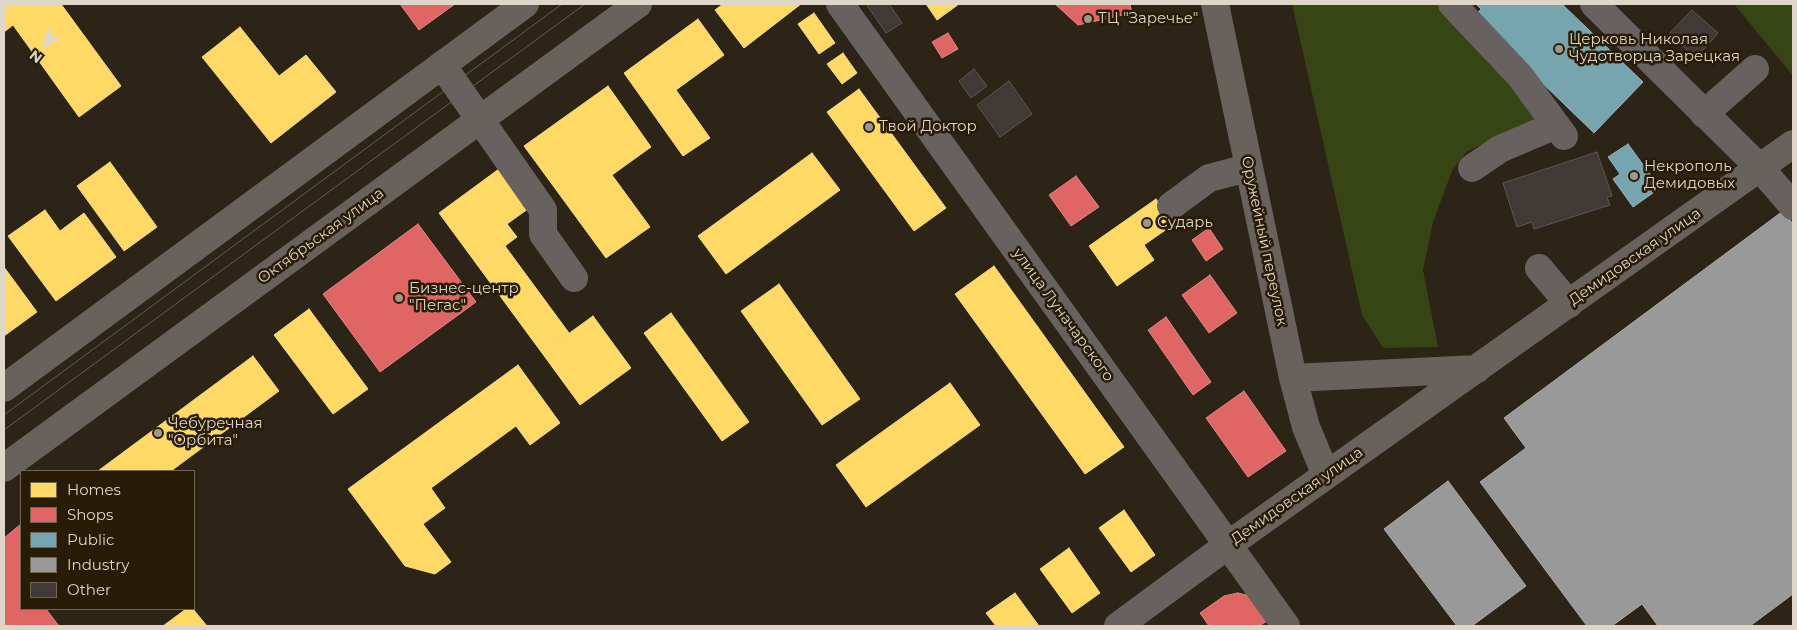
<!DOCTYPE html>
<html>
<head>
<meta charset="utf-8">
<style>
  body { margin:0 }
  #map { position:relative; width:1797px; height:630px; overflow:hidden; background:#2b2417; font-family:Montserrat,sans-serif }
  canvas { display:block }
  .frame { position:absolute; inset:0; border:5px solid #ded6c8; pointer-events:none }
  .legend { position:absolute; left:20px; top:470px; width:175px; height:140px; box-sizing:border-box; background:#291c06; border:1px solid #716654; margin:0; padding:6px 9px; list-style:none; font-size:15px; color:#ded6c8 }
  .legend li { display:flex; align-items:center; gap:10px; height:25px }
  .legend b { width:25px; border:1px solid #716654 }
  .north { position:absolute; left:20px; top:20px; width:50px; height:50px; -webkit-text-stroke:4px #291c06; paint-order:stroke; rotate:218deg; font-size:14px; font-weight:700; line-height:20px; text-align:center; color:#ded6c8 }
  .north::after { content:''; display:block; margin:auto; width:18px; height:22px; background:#ded6c8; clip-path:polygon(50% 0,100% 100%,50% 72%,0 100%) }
</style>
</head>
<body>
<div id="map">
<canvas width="1797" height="630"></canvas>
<div class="frame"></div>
<ul class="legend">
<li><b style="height:14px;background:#ffd966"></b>Homes</li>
<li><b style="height:14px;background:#e06666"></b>Shops</li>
<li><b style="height:14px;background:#76a5af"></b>Public</li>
<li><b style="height:14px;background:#999"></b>Industry</li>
<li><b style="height:14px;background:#413936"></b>Other</li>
</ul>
<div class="north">N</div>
</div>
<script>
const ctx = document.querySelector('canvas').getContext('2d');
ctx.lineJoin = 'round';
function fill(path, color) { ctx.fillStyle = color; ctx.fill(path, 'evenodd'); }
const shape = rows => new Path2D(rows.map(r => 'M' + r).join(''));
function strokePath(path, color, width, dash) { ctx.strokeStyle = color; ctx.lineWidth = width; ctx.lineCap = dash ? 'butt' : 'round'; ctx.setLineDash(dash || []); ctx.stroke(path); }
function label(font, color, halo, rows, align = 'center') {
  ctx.font = font + ' Montserrat,sans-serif'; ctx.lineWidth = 5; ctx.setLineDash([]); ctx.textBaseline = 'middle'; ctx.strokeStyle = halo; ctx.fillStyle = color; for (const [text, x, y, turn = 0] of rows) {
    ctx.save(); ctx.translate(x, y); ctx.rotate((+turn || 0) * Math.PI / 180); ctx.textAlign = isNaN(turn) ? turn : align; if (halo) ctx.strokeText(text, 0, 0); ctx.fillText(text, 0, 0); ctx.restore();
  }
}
fill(shape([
  [1292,4,1444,4,1537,118,1466,152,1452,171,1433,222,1423,270,1438,347,1383,348,1362,315],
  [1734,4,1793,4,1793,76]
]), '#374414');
const homes = shape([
  [4,4,61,4,121,86,79,117,13,25,4,32,4,4],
  [723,4,801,4,744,48,715,10,723,4],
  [926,4,959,4,937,20,926,4],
  [814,13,835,43,819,54,798,24,814,13],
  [698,19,724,55,676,90,710,138,683,156,624,73,698,19],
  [240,27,279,76,306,55,336,92,271,143,202,57,240,27],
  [843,53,857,73,842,84,827,64,843,53],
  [608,86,651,147,612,175,650,227,606,258,524,146,608,86],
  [859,89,946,208,914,231,827,112,859,89],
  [812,153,840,190,726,274,698,236,812,153],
  [110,162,157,227,124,251,77,186,110,162],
  [503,166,532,206,507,224,517,237,478,266,439,213,503,166],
  [1156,199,1174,224,1144,245,1154,260,1117,286,1089,246,1156,199],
  [45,210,60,231,84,213,116,257,56,301,8,236,45,210],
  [505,246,569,333,542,353,478,266,505,246],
  [994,266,1124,447,1085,474,955,294,994,266],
  [4,267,37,312,4,336,4,267],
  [779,284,860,399,822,425,741,311,779,284],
  [309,309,368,389,333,414,274,335,309,309],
  [671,313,749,422,722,441,644,333,671,313],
  [593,316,631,368,580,405,542,353,593,316],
  [253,356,279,391,171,471,98,471,253,356],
  [518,365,560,423,530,445,516,426,431,488,445,508,423,524,451,562,435,574,405,566,348,489,518,365],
  [950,383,980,425,866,507,836,465,950,383],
  [1124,510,1155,555,1131,572,1099,528,1124,510],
  [1069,548,1100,593,1072,613,1040,569,1069,548],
  [1015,593,1039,626,996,626,986,613,1015,593],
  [186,609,193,609,207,626,163,626,186,609]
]);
fill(homes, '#ffd966');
strokePath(homes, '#f5d883', 1);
const shops = shape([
  [400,4,455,4,419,30,400,4],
  [1055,4,1130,4,1132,13,1078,25,1055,4],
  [948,33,958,49,942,58,932,42,948,33],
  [1076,176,1099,207,1071,226,1049,195,1076,176],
  [418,224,476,302,380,372,323,294,418,224],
  [1209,228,1223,249,1206,261,1192,240,1209,228],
  [1210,275,1237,313,1209,333,1182,295,1210,275],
  [1166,317,1211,382,1193,395,1148,330,1166,317],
  [1244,391,1286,451,1248,477,1206,418,1244,391],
  [21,524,21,609,46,609,59,626,4,626,4,538,21,524],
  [1238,593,1250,596,1267,621,1259,626,1209,626,1200,613,1224,596,1238,593]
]);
fill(shops, '#e06666');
strokePath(shops, '#df8883', 1);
const public = shape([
  [1476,4,1562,4,1643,82,1594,133,1474,17,1481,9,1476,4],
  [1628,144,1660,188,1633,207,1613,179,1620,174,1608,157,1628,144]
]);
fill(public, '#76a5af');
strokePath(public, '#95b4b6', 1);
const industry = shape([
  [1783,211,1793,224,1793,594,1750,626,1658,626,1642,604,1612,626,1587,626,1480,482,1526,448,1504,418,1783,211],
  [1448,481,1526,586,1472,626,1457,626,1384,529,1448,481]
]);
fill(industry, '#999');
strokePath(industry, '#aeaba7', 1);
const building = shape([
  [866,4,889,4,902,23,886,33,866,4],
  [1692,10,1718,33,1696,58,1669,34,1692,10],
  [974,69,987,86,971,98,959,81,974,69],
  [1009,81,1032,114,1000,137,977,105,1009,81],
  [1597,152,1612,196,1607,197,1610,205,1534,229,1532,222,1517,227,1503,183,1597,152]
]);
fill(building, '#413936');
strokePath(building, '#5f5652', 1);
strokePath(shape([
  [840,4,1228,545,1118,626],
  [1452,4,1520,76,1564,136],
  [1594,4,1760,168,1793,206],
  [442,65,543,210,543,234,574,278],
  [1704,114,1755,69],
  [1472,168,1500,149,1556,125],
  [1171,206,1209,178,1248,168],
  [1539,268,1569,304]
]), '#67625f', 28);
strokePath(shape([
  [1215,4,1293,378,1306,427,1326,475],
  [1293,378,1477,369],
  [4,388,525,4],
  [4,468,638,4],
  [1286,626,1228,545,1793,144]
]), '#69625c', 28);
strokePath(shape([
  [4,415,562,4],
  [4,430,585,4]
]), '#646059', 1);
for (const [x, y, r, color] of [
  [1088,19,5,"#9f988a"],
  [1559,49,5,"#9f988a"],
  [869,127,5,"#9f988a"],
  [1634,176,5,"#9f988a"],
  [1147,223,5,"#9f988a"],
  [399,298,5,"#9f988a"],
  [158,433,5,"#9f988a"]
]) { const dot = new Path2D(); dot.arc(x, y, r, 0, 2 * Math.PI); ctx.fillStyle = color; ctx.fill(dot); strokePath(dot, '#291c06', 2); }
label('15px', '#ded6c8', '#291c06', [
  ["ТЦ \"Заречье\"",1098,19],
  ["Церковь Николая",1569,40],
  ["Чудотворца Зарецкая",1569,57],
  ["Твой Доктор",879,127],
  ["Некрополь",1644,167],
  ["Демидовых",1644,184],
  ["Сударь",1157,223],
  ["Бизнес-центр",409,289],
  ["\"Пегас\"",409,306],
  ["Чебуречная",168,424],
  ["\"Орбита\"",168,441]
], 'left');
label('15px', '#ded6c8', '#291c06', [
  ["Октябрьская улица",321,236,-36],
  ["Оружейный переулок",1264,241,78],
  ["Демидовская улица",1635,257,-35],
  ["улица Луначарского",1063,315,54],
  ["Демидовская улица",1297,496,-35]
]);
</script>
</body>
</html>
